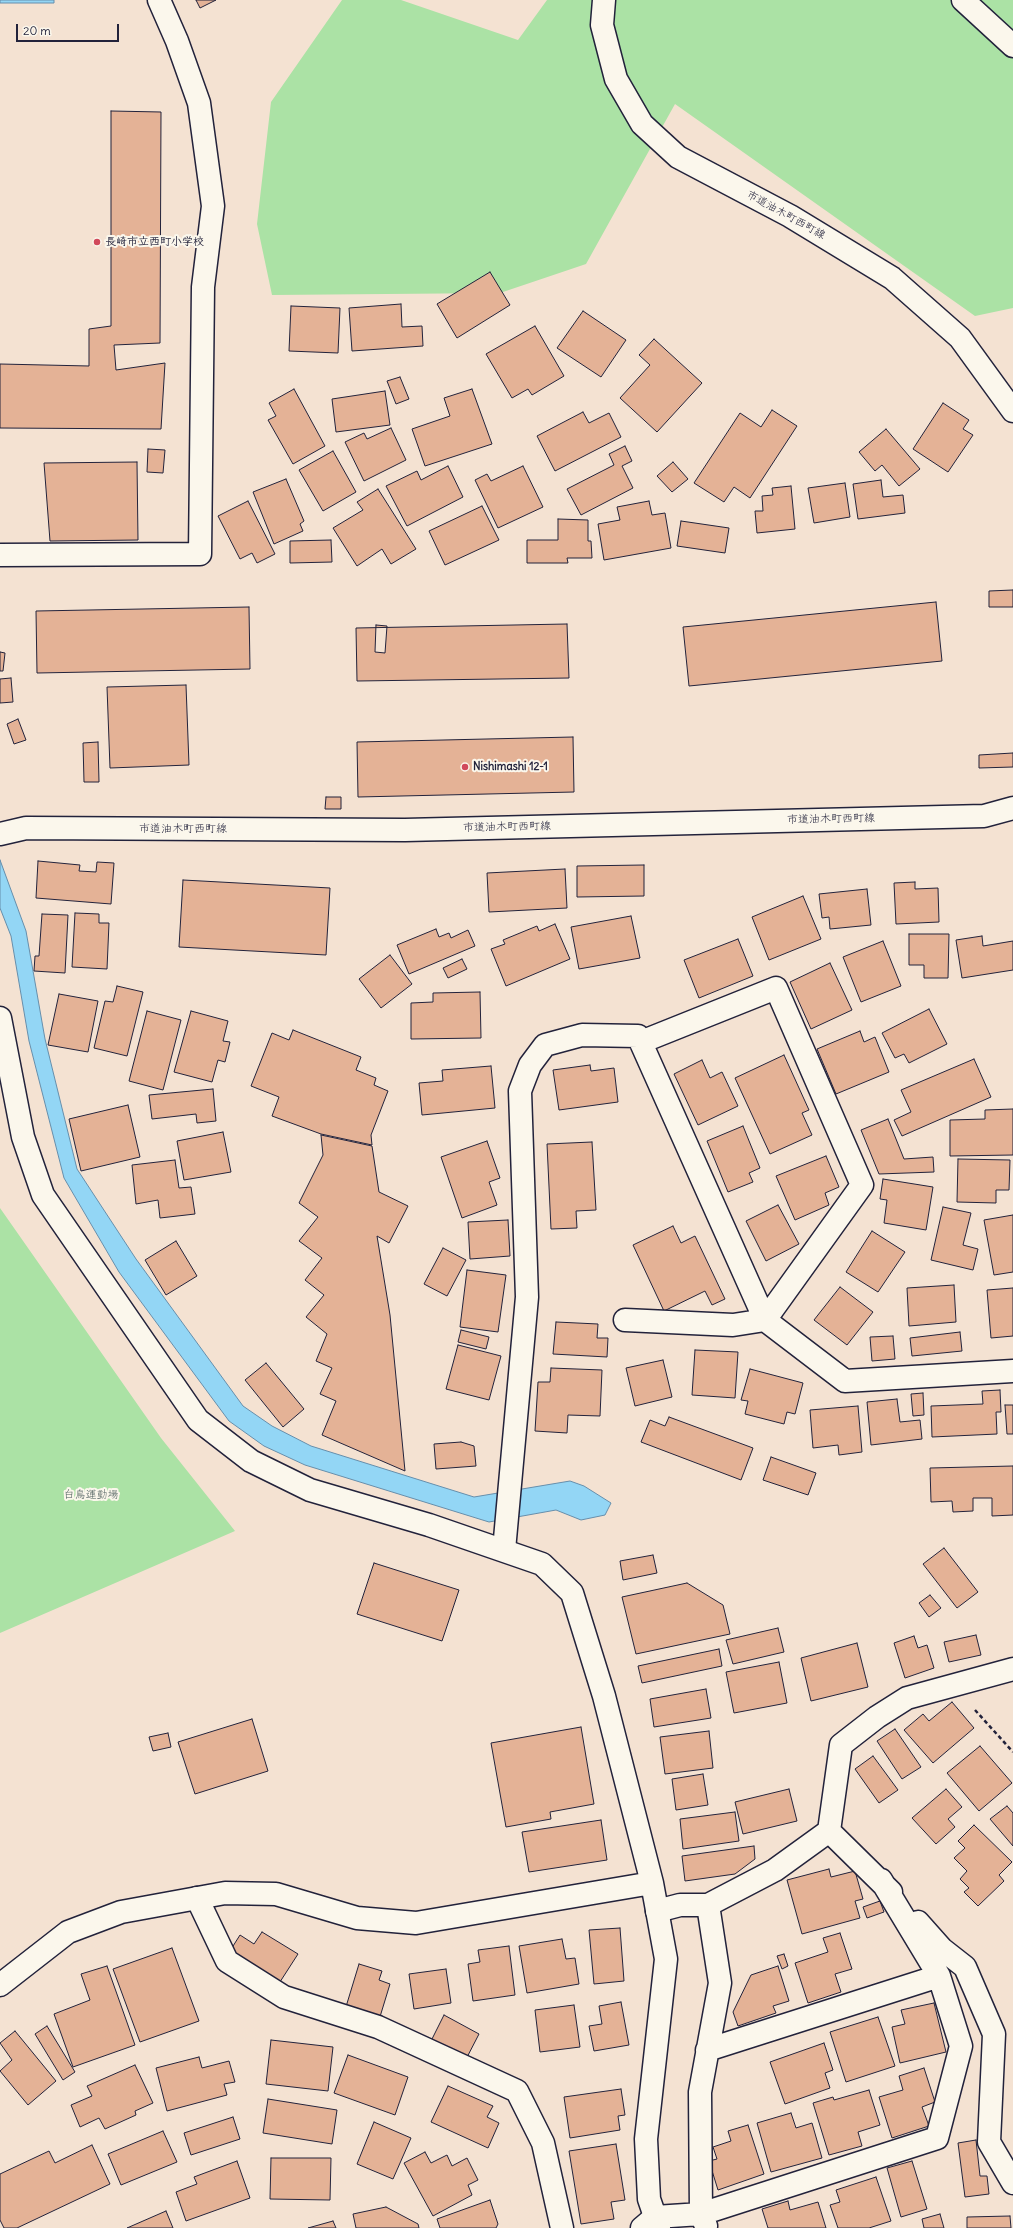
<!DOCTYPE html>
<html>
<head>
<meta charset="utf-8">
<style>
  body { margin:0 }
  #map { position:relative; width:1013px; height:2228px; overflow:hidden; background:#f4e2d2; font-family:Delius,sans-serif }
  canvas { display:block }
  .scale { position:absolute; left:16px; top:24px; width:103px; height:18px; box-sizing:border-box; border:2px solid #22223b; border-top:0; padding-left:5px; font-size:12px; line-height:14px; white-space:nowrap; color:#22223b; -webkit-text-stroke:3px #fbf7ec; paint-order:stroke }
</style>
</head>
<body>
<div id="map">
<canvas width="1013" height="2228"></canvas>
<div class="scale">20 m</div>
</div>
<script>
const ctx = document.querySelector('canvas').getContext('2d');
ctx.lineJoin = 'round';
function fill(path, color) { ctx.fillStyle = color; ctx.fill(path, 'evenodd'); }
const shape = rows => new Path2D(rows.map(r => 'M' + r).join(''));
function strokePath(path, color, width, dash) { ctx.strokeStyle = color; ctx.lineWidth = width; ctx.lineCap = dash ? 'butt' : 'round'; ctx.setLineDash(dash || []); ctx.stroke(path); }
function label(font, color, halo, rows, align = 'center') {
  ctx.font = font + ' Delius,"Klee One",sans-serif'; ctx.lineWidth = 4; ctx.setLineDash([]); ctx.textBaseline = 'middle'; ctx.strokeStyle = halo; ctx.fillStyle = color; for (const [text, x, y, turn = 0] of rows) {
    ctx.save(); ctx.translate(x, y); ctx.rotate((+turn || 0) * Math.PI / 180); ctx.textAlign = isNaN(turn) ? turn : align; if (halo) ctx.strokeText(text, 0, 0); ctx.fillText(text, 0, 0); ctx.restore();
  }
}
fill(shape([
  [342,0,401,0,518,40,547,0,1013,0,1013,308,975,316,675,104,586,264,500,293,272,295,257,224,271,102],
  [0,1208,161,1438,235,1531,0,1633]
]), '#abe2a5');
const water = shape([
  [0,0,54,0,54,3,0,3,0,0],
  [0,860,26,931,45,1039,77,1169,136,1259,243,1406,272,1426,311,1446,474,1497,570,1481,584,1486,611,1503,605,1515,581,1520,556,1510,489,1522,305,1465,264,1446,229,1421,119,1272,64,1178,29,1041,11,936,0,908,0,860]
]);
fill(water, '#93d6f5');
strokePath(water, '#668eab', 1);
const building = shape([
  [196,0,216,0,200,8,196,0],
  [111,111,161,112,160,343,114,345,116,370,165,363,161,429,0,428,0,364,89,366,89,329,111,326,111,111],
  [490,272,510,305,457,338,437,304,490,272],
  [401,304,402,327,422,326,423,346,352,351,349,308,401,304],
  [291,306,340,308,338,353,289,351,291,306],
  [583,311,626,340,601,377,557,348,583,311],
  [535,326,564,376,532,395,528,389,512,398,486,354,535,326],
  [654,339,702,383,657,432,620,398,650,365,639,355,654,339],
  [400,377,409,399,396,404,387,381,400,377],
  [294,389,325,446,293,464,268,420,276,416,269,403,294,389],
  [472,389,492,444,425,466,412,429,450,416,444,398,472,389],
  [385,391,390,425,336,432,332,399,385,391],
  [943,403,969,420,963,429,973,435,948,472,913,449,943,403],
  [772,410,797,426,750,498,734,487,724,502,694,483,740,413,761,427,772,410],
  [583,412,589,423,609,413,621,437,555,471,537,436,583,412],
  [391,428,406,460,364,481,345,442,364,433,367,439,391,428],
  [886,429,920,469,899,486,882,465,875,471,859,452,886,429],
  [625,446,632,461,622,466,633,488,581,515,567,489,614,465,609,454,625,446],
  [148,449,165,450,163,473,147,472,148,449],
  [333,451,356,492,323,511,299,470,333,451],
  [137,462,138,540,50,541,44,463,137,462],
  [673,462,688,479,672,492,657,476,673,462],
  [448,466,463,497,407,526,386,486,417,471,421,480,448,466],
  [523,466,543,507,498,528,475,480,487,474,491,481,523,466],
  [286,479,304,521,300,524,303,531,274,544,253,492,286,479],
  [881,480,883,497,903,495,905,513,858,519,853,484,881,480],
  [845,483,850,517,814,523,808,488,845,483],
  [791,486,795,529,757,533,755,511,763,511,762,496,773,495,772,488,791,486],
  [378,489,416,549,391,564,382,549,357,566,333,528,363,510,357,502,378,489],
  [248,501,275,554,257,563,252,553,240,559,218,516,248,501],
  [649,501,652,515,665,513,671,548,604,560,598,524,620,520,617,507,649,501],
  [482,506,499,540,445,565,429,531,482,506],
  [558,519,588,520,588,541,591,541,592,558,567,558,568,563,527,563,527,540,558,540,558,519],
  [681,521,729,528,725,553,677,546,681,521],
  [331,540,332,562,290,563,290,541,331,540],
  [1013,590,1013,607,989,607,989,591,1013,590],
  [936,602,942,661,689,686,683,627,936,602],
  [249,607,250,669,37,673,36,611,249,607],
  [567,624,569,678,357,681,356,628,567,624],
  [376,625,387,626,385,653,375,652,376,625],
  [0,652,5,653,3,671,0,671,0,652],
  [11,678,13,702,0,703,0,679,11,678],
  [186,685,189,765,110,768,107,687,186,685],
  [18,719,26,740,14,744,7,724,18,719],
  [573,737,574,792,358,797,357,742,573,737],
  [98,742,99,782,84,782,83,743,98,742],
  [1013,753,1013,767,979,768,979,755,1013,753],
  [326,797,341,797,341,809,325,809,326,797],
  [38,861,80,865,79,871,96,872,97,862,114,863,111,904,36,898,38,861],
  [644,865,644,896,577,897,577,866,644,865],
  [565,869,567,908,489,912,487,873,565,869],
  [183,880,330,888,326,955,179,947,183,880],
  [915,882,915,889,938,888,939,922,896,924,894,883,915,882],
  [867,889,871,925,830,929,829,917,822,918,819,894,867,889],
  [803,896,821,939,769,960,752,917,803,896],
  [75,913,99,914,99,923,109,923,107,969,72,967,75,913],
  [42,914,68,915,65,973,34,971,35,956,39,956,42,914],
  [631,916,640,958,579,969,571,927,631,916],
  [555,924,570,959,506,986,491,949,505,944,503,940,537,926,539,931,555,924],
  [436,929,439,937,449,933,451,938,468,930,475,946,409,974,397,945,436,929],
  [909,934,949,934,948,978,924,978,924,965,909,965,909,934],
  [982,936,983,946,1013,941,1013,970,962,978,956,940,982,936],
  [738,939,753,976,699,998,684,960,738,939],
  [883,941,901,986,861,1002,843,957,883,941],
  [390,955,412,984,381,1008,359,979,390,955],
  [462,959,467,969,448,978,443,968,462,959],
  [830,963,852,1010,811,1029,790,982,830,963],
  [117,986,143,992,127,1056,94,1048,105,1001,113,1002,117,986],
  [480,992,481,1038,411,1039,411,1003,433,1002,433,993,480,992],
  [59,994,98,1001,88,1052,48,1045,59,994],
  [929,1009,947,1044,909,1063,904,1054,895,1058,882,1033,929,1009],
  [147,1011,181,1020,163,1090,129,1081,147,1011],
  [191,1011,228,1021,223,1041,230,1042,225,1062,218,1060,212,1082,174,1072,191,1011],
  [293,1030,361,1057,356,1070,376,1078,374,1085,388,1091,371,1135,372,1145,321,1134,272,1116,279,1097,251,1086,272,1033,289,1040,293,1030],
  [860,1031,864,1042,875,1037,889,1072,836,1094,817,1049,860,1031],
  [784,1055,809,1110,802,1113,812,1135,770,1154,735,1078,784,1055],
  [974,1059,991,1097,902,1136,894,1120,911,1112,901,1090,974,1059],
  [702,1060,710,1078,722,1072,738,1106,698,1125,674,1074,702,1060],
  [590,1065,591,1071,614,1068,618,1102,559,1110,553,1070,590,1065],
  [491,1066,495,1108,422,1115,419,1083,443,1081,442,1070,491,1066],
  [213,1089,216,1121,197,1123,196,1114,152,1119,149,1095,213,1089],
  [128,1105,140,1157,81,1171,69,1119,128,1105],
  [1013,1109,1013,1155,950,1156,950,1120,985,1119,985,1110,1013,1109],
  [888,1119,904,1159,933,1157,934,1172,879,1174,861,1130,888,1119],
  [743,1126,760,1168,749,1173,753,1182,728,1192,707,1141,743,1126],
  [223,1132,231,1172,184,1180,177,1141,223,1132],
  [321,1135,372,1146,379,1192,408,1206,389,1243,377,1236,390,1315,405,1471,322,1435,336,1401,320,1394,332,1368,316,1361,327,1334,306,1317,324,1295,305,1280,322,1258,299,1241,318,1217,299,1203,323,1155,321,1135],
  [487,1141,500,1178,489,1182,497,1205,462,1218,441,1157,487,1141],
  [592,1142,596,1210,576,1211,577,1228,551,1229,547,1144,592,1142],
  [826,1156,839,1187,825,1193,829,1205,795,1220,776,1176,826,1156],
  [958,1159,1010,1160,1009,1190,996,1190,996,1203,957,1202,958,1159],
  [175,1160,179,1188,191,1187,195,1214,160,1218,158,1200,136,1204,132,1165,175,1160],
  [883,1179,933,1187,926,1230,884,1223,887,1200,880,1199,883,1179],
  [778,1205,799,1244,766,1261,746,1221,778,1205],
  [943,1207,971,1213,963,1245,978,1249,973,1270,931,1260,943,1207],
  [1013,1215,1013,1272,994,1275,984,1220,1013,1215],
  [508,1220,510,1256,470,1259,468,1222,508,1220],
  [673,1226,681,1243,695,1236,725,1299,712,1305,705,1291,664,1311,633,1245,673,1226],
  [872,1231,905,1252,878,1292,846,1272,872,1231],
  [176,1241,197,1276,166,1295,145,1260,176,1241],
  [443,1248,466,1260,447,1296,424,1284,443,1248],
  [467,1270,506,1275,498,1332,460,1327,467,1270],
  [954,1285,956,1322,909,1326,907,1288,954,1285],
  [840,1287,873,1312,847,1345,814,1320,840,1287],
  [1013,1288,1013,1336,991,1338,987,1290,1013,1288],
  [556,1322,598,1324,597,1338,608,1338,607,1357,553,1354,556,1322],
  [461,1330,489,1337,486,1349,458,1342,461,1330],
  [960,1332,962,1351,912,1356,910,1338,960,1332],
  [893,1336,895,1359,872,1361,870,1337,893,1336],
  [458,1345,501,1356,489,1400,446,1389,458,1345],
  [695,1350,738,1352,735,1398,692,1395,695,1350],
  [663,1360,672,1397,635,1406,626,1368,663,1360],
  [266,1363,304,1409,283,1427,245,1380,266,1363],
  [551,1368,602,1370,600,1416,568,1415,567,1433,535,1431,538,1382,550,1382,551,1368],
  [750,1369,803,1383,795,1414,787,1412,784,1424,745,1414,748,1401,741,1400,750,1369],
  [1000,1390,1001,1412,996,1412,997,1434,932,1437,931,1406,983,1404,982,1391,1000,1390],
  [923,1393,924,1415,913,1416,911,1394,923,1393],
  [897,1399,900,1422,920,1420,922,1439,871,1445,867,1402,897,1399],
  [1005,1405,1013,1405,1013,1434,1007,1434,1005,1405],
  [858,1406,862,1452,839,1455,838,1445,813,1448,810,1410,858,1406],
  [669,1417,753,1448,741,1480,641,1442,650,1420,665,1426,669,1417],
  [461,1442,474,1446,476,1466,436,1469,434,1444,461,1442],
  [771,1457,816,1473,808,1495,763,1480,771,1457],
  [1013,1466,1013,1515,992,1516,992,1498,973,1498,973,1511,953,1512,952,1501,931,1502,930,1468,1013,1466],
  [944,1548,978,1592,957,1608,923,1564,944,1548],
  [653,1555,657,1573,623,1580,620,1561,653,1555],
  [374,1563,459,1590,442,1641,357,1614,374,1563],
  [687,1583,723,1605,730,1634,636,1654,622,1597,687,1583],
  [930,1595,941,1608,929,1617,919,1603,930,1595],
  [778,1628,784,1652,733,1664,726,1640,778,1628],
  [976,1635,981,1655,949,1662,944,1642,976,1635],
  [914,1636,918,1648,927,1645,934,1668,905,1678,894,1643,914,1636],
  [857,1643,868,1687,811,1701,801,1658,857,1643],
  [719,1649,722,1666,642,1683,638,1666,719,1649],
  [779,1662,787,1703,734,1713,726,1672,779,1662],
  [706,1689,711,1718,654,1727,650,1699,706,1689],
  [952,1702,974,1728,933,1763,904,1730,923,1714,929,1721,952,1702],
  [252,1719,268,1771,195,1794,178,1742,252,1719],
  [581,1727,594,1804,550,1812,551,1819,506,1827,491,1743,581,1727],
  [895,1729,921,1767,902,1779,877,1741,895,1729],
  [709,1731,713,1768,665,1774,660,1737,709,1731],
  [168,1733,171,1747,153,1751,149,1737,168,1733],
  [980,1746,1012,1783,979,1811,947,1773,980,1746],
  [873,1756,898,1790,879,1803,855,1769,873,1756],
  [703,1774,708,1805,676,1810,672,1779,703,1774],
  [789,1789,797,1821,743,1834,735,1802,789,1789],
  [946,1789,962,1807,948,1819,955,1827,936,1844,912,1818,946,1789],
  [1007,1806,1013,1813,1013,1846,990,1819,1007,1806],
  [735,1812,739,1841,683,1849,680,1819,735,1812],
  [601,1820,607,1860,529,1872,522,1832,601,1820],
  [974,1825,1012,1862,999,1875,1004,1881,978,1906,964,1892,969,1888,960,1879,967,1871,954,1858,965,1848,958,1841,974,1825],
  [754,1846,755,1859,735,1874,685,1881,682,1856,754,1846],
  [829,1869,831,1877,855,1871,863,1899,855,1901,860,1918,802,1934,787,1880,829,1869],
  [880,1901,884,1912,867,1918,863,1907,880,1901],
  [620,1928,624,1981,594,1984,589,1930,620,1928],
  [262,1932,298,1954,278,1985,228,1954,240,1935,254,1944,262,1932],
  [840,1933,852,1969,835,1974,841,1992,808,2003,795,1963,828,1952,823,1938,840,1933],
  [562,1939,566,1959,575,1958,579,1984,527,1993,519,1946,562,1939],
  [509,1946,515,1995,473,2001,468,1964,480,1962,478,1950,509,1946],
  [172,1948,199,2021,140,2042,113,1969,172,1948],
  [784,1954,788,1966,782,1969,777,1956,784,1954],
  [359,1964,382,1971,379,1980,390,1984,379,2020,345,2010,359,1964],
  [107,1966,135,2045,73,2067,54,2014,90,2000,81,1974,107,1966],
  [778,1966,789,2001,773,2006,776,2013,738,2026,733,2012,751,1975,778,1966],
  [446,1969,451,2003,414,2009,409,1974,446,1969],
  [621,2002,629,2045,594,2051,589,2026,602,2024,599,2006,621,2002],
  [934,2003,946,2052,900,2063,892,2027,905,2024,901,2010,934,2003],
  [574,2005,580,2047,540,2052,535,2010,574,2005],
  [444,2015,479,2034,463,2065,428,2047,444,2015],
  [878,2017,895,2066,846,2082,830,2032,878,2017],
  [47,2026,75,2072,63,2080,35,2034,47,2026],
  [15,2031,56,2081,28,2105,0,2071,12,2060,0,2043,15,2031],
  [271,2040,333,2047,328,2091,266,2084,271,2040],
  [824,2043,833,2070,825,2073,830,2088,785,2104,770,2062,824,2043],
  [348,2055,408,2077,395,2115,334,2093,348,2055],
  [199,2057,202,2068,229,2061,235,2082,224,2084,227,2095,167,2111,156,2068,199,2057],
  [135,2065,153,2103,135,2111,136,2115,105,2129,99,2118,80,2127,71,2105,92,2096,87,2086,135,2065],
  [924,2068,935,2102,922,2107,929,2126,892,2138,879,2097,903,2090,899,2076,924,2068],
  [448,2086,493,2106,487,2117,499,2123,488,2148,431,2122,448,2086],
  [621,2089,625,2115,618,2116,620,2130,570,2138,564,2097,621,2089],
  [869,2090,880,2125,858,2132,862,2146,829,2155,813,2103,833,2097,834,2100,869,2090],
  [268,2099,337,2110,332,2144,263,2133,268,2099],
  [791,2113,796,2128,812,2123,822,2158,771,2172,757,2123,791,2113],
  [233,2117,240,2139,191,2155,184,2133,233,2117],
  [374,2122,411,2138,393,2179,357,2164,374,2122],
  [748,2125,764,2174,718,2190,709,2161,717,2159,713,2147,731,2141,728,2131,748,2125],
  [163,2131,177,2162,121,2185,108,2154,163,2131],
  [976,2140,980,2176,987,2176,989,2194,965,2197,958,2143,976,2140],
  [616,2144,625,2200,611,2202,614,2219,581,2224,569,2151,616,2144],
  [92,2145,110,2184,17,2228,4,2228,0,2220,0,2174,49,2151,55,2163,92,2145],
  [425,2152,431,2163,447,2155,452,2166,467,2158,478,2180,468,2185,472,2195,433,2216,404,2163,425,2152],
  [271,2158,331,2158,330,2200,270,2199,271,2158],
  [237,2161,250,2198,186,2221,176,2192,197,2184,194,2177,237,2161],
  [912,2161,927,2209,901,2217,887,2168,912,2161],
  [876,2177,891,2221,869,2228,838,2228,830,2205,840,2202,836,2190,876,2177],
  [490,2200,498,2224,496,2228,440,2228,437,2219,490,2200],
  [788,2201,790,2210,818,2202,826,2228,768,2228,762,2209,788,2201],
  [386,2207,418,2224,419,2228,356,2228,353,2214,386,2207],
  [166,2211,173,2228,127,2228,166,2211],
  [940,2214,944,2228,924,2228,922,2219,940,2214],
  [1010,2216,1011,2228,967,2228,967,2217,1010,2216],
  [333,2221,336,2228,308,2228,333,2221]
]);
fill(building, '#e4b296');
strokePath(building, '#22223b', 1);
const street = shape([
  [0,555,200,554,203,287,213,206,199,103,177,41,159,0],
  [625,1320,733,1325,765,1320,862,1185,776,988,641,1042],
  [504,1550,527,1297,520,1091,530,1065,545,1045,582,1035,638,1036,765,1320,845,1381,1013,1371],
  [829,1831,891,1892],
  [197,1898,227,1961,284,1997,378,2027,517,2091,543,2143,562,2228],
  [657,1911,680,1905,708,1905,775,1870,829,1831,841,1745,877,1717,907,1698,1013,1669],
  [918,1922,942,1949,965,1967,994,2034,989,2142,1013,2183],
  [707,2050,939,1976],
  [706,2226,701,2214,700,2092,720,1983,708,1905],
  [642,2228,655,2217,701,2214,937,2138,961,2046,939,1976,881,1880]
]);
const secondary = shape([
  [604,0,602,25,616,79,642,124,678,157,790,216,892,278,960,338,1013,411],
  [963,0,1013,46],
  [0,834,26,828,405,830,984,816,1013,808],
  [0,1018,23,1137,43,1195,198,1420,251,1461,310,1490,429,1525,542,1564,572,1593,604,1696,652,1883,666,1959,646,2139,649,2199,659,2228],
  [0,1985,68,1932,121,1912,225,1893,276,1894,357,1918,416,1923,652,1883]
]);
strokePath(street, '#22223b', 25);
strokePath(secondary, '#22223b', 25);
strokePath(shape([
  [975,1710,1013,1752]
]), '#22223b', 2.5, [4, 3]);
strokePath(street, '#fbf7ec', 22);
strokePath(secondary, '#fbf7ec', 22);
for (const [x, y, r, color] of [
  [97,242,4,"#d1495b"],
  [465,767,4,"#d1495b"]
]) { const dot = new Path2D(); dot.arc(x, y, r, 0, 2 * Math.PI); ctx.fillStyle = color; ctx.fill(dot); strokePath(dot, '#fbf7ec', 1.5); }
label('11px', '#22223b', '#fbf7ec', [
  ["市道油木町西町線",786,215,29],
  ["市道油木町西町線",831,819,-1],
  ["市道油木町西町線",507,827,-1],
  ["市道油木町西町線",183,829]
]);
label('bold 11px', '#22223b', '#fbf7ec', [
  ["長崎市立西町小学校",105,242],
  ["Nishimashi 12-1",473,767]
], 'left');
label('11px', '#4b5c5b', '#fbf7ec', [
  ["白鳥運動場",91,1495]
]);
</script>
</body>
</html>
